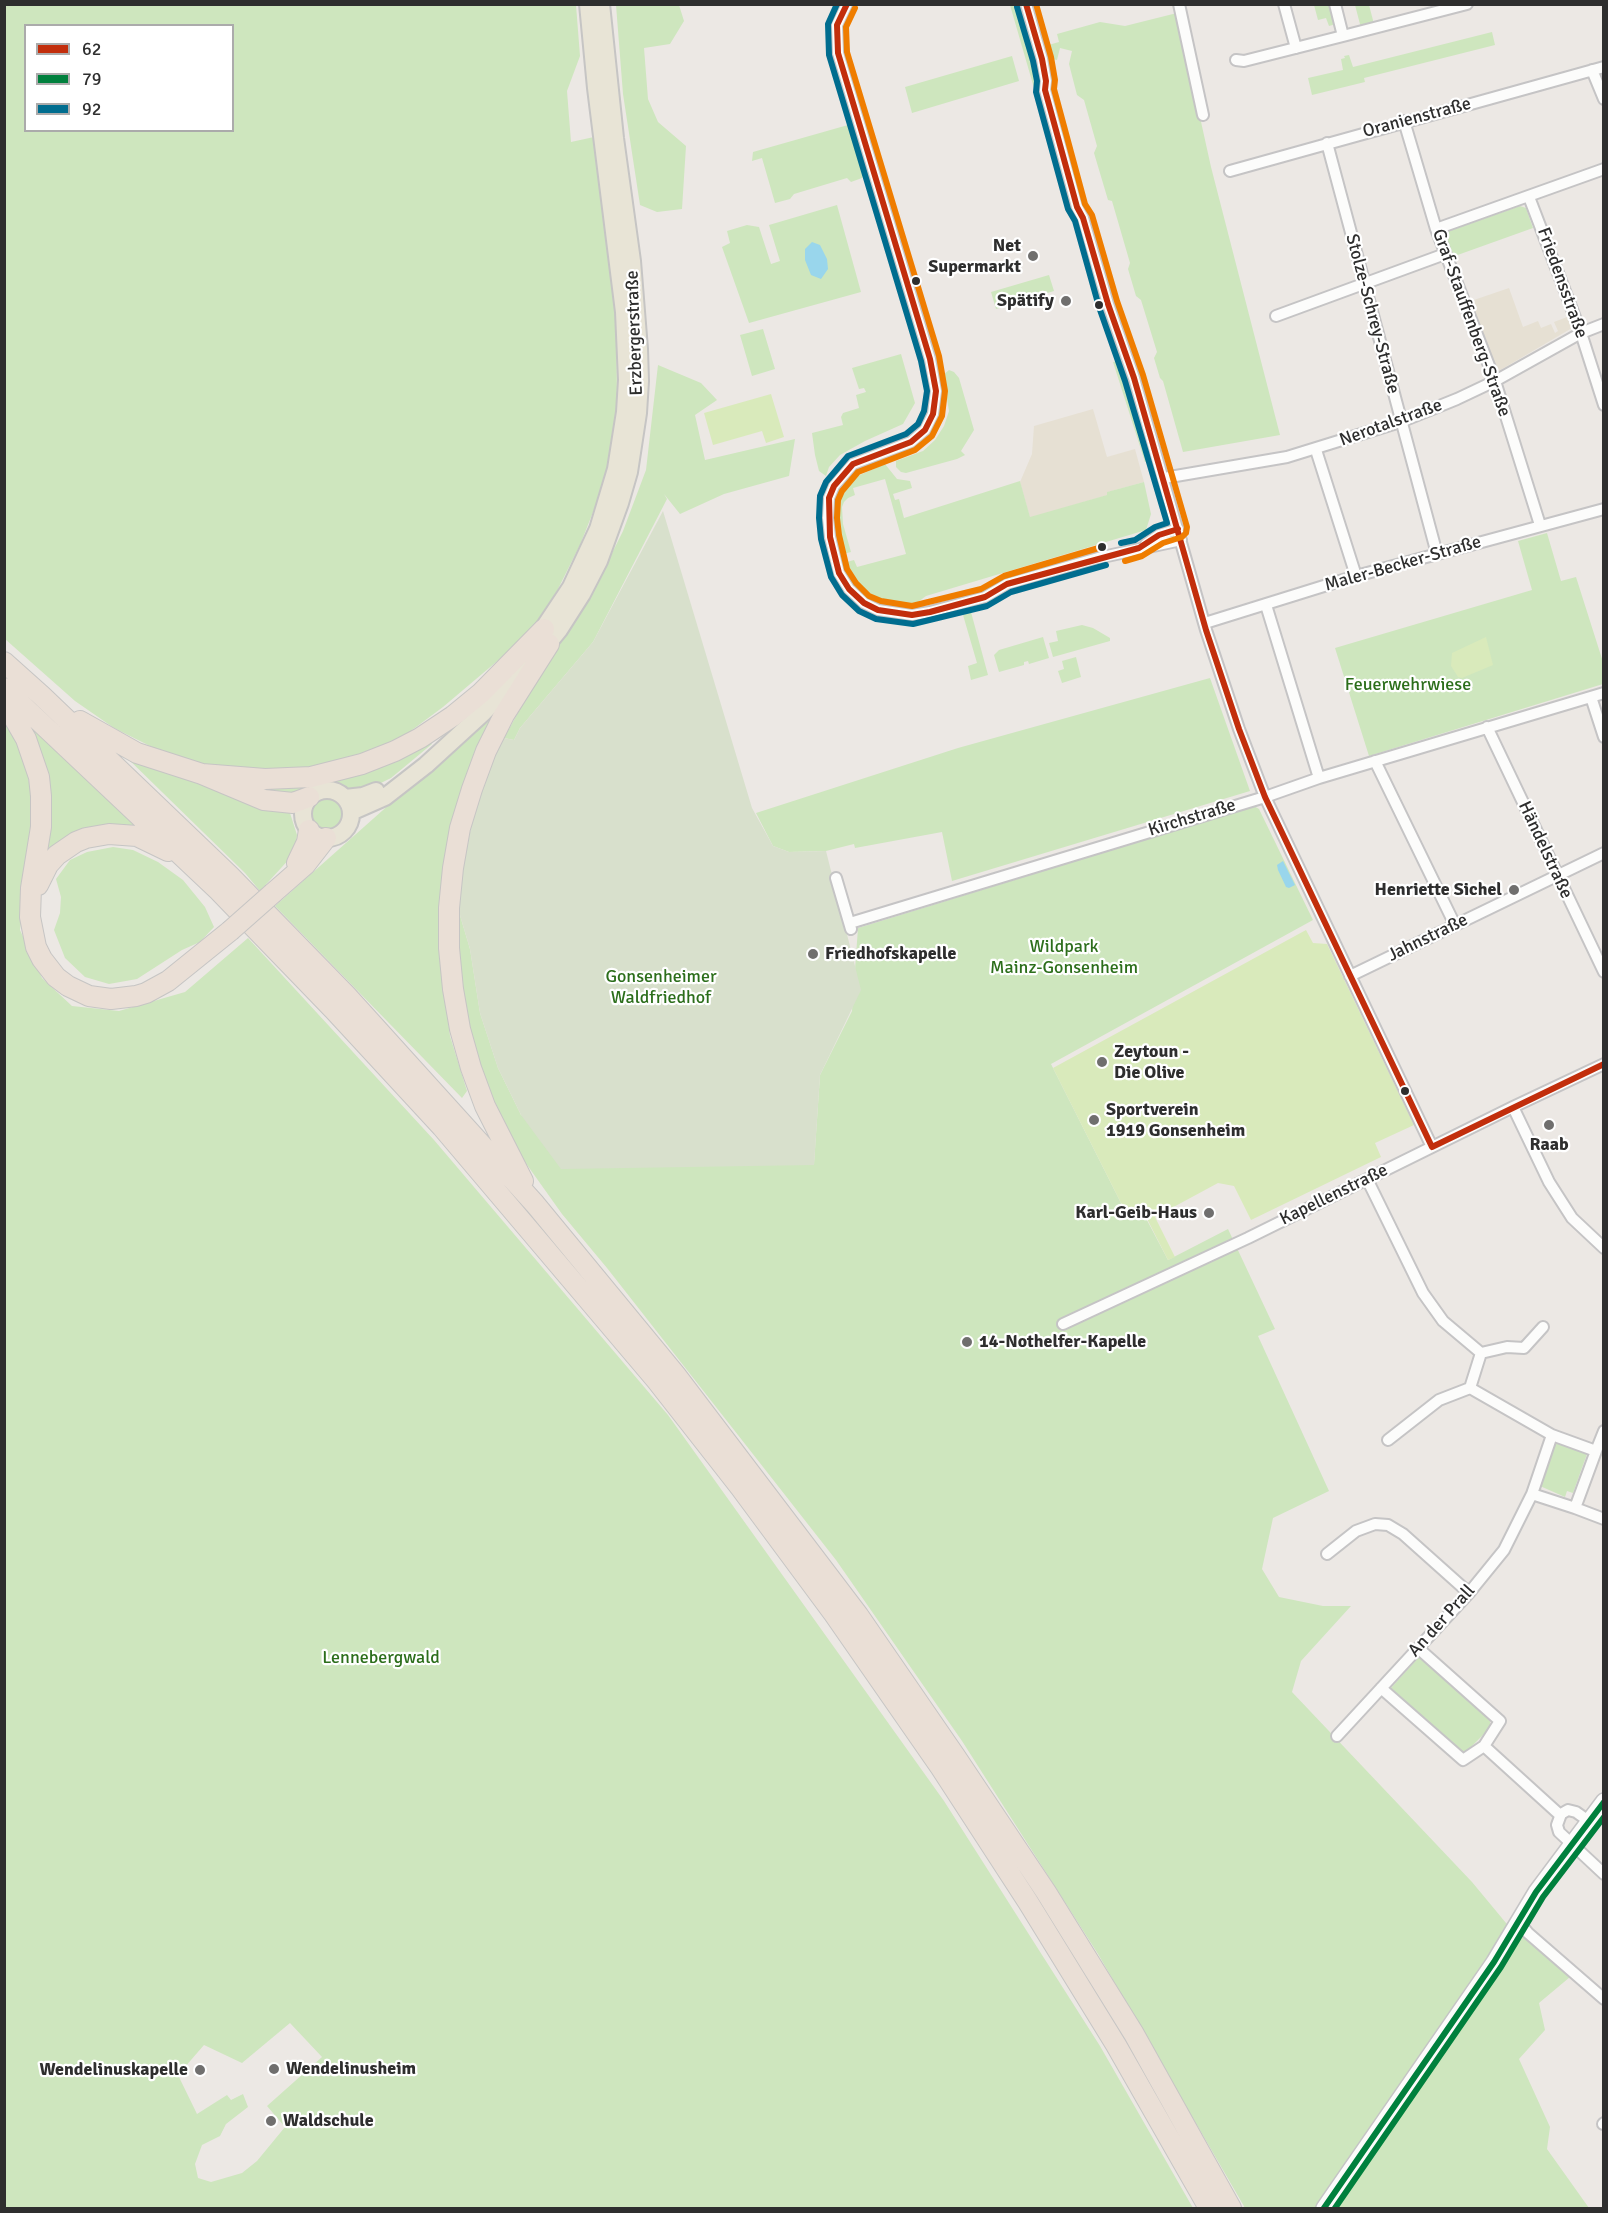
<!DOCTYPE html>
<html>
<head>
<meta charset="utf-8">
<style>
  body { margin:0 }
  #map { position:relative; width:1608px; height:2213px; overflow:hidden; background:#ece8e4; font-family:Signika,sans-serif }
  canvas { display:block }
  .frame { position:absolute; inset:0; border:6px solid #2e2e2e; pointer-events:none }
  .legend { position:absolute; left:24px; top:24px; width:210px; height:108px; box-sizing:border-box; background:#fff; border:2px solid #ababab; margin:0; padding:8px 10px; list-style:none; font-size:18px; color:#2e2e2e }
  .legend li { display:flex; align-items:center; gap:12px; height:30px }
  .legend b { width:30px; border:2px solid #ababab }
</style>
</head>
<body>
<div id="map">
<canvas width="1608" height="2213"></canvas>
<div class="frame"></div>
<ul class="legend">
<li><b style="height:8px;background:#c22e0c"></b>62</li>
<li><b style="height:8px;background:#00803d"></b>79</li>
<li><b style="height:8px;background:#006d8f"></b>92</li>
</ul>
</div>
<script>
const ctx = document.querySelector('canvas').getContext('2d');
ctx.lineJoin = 'round';
function fill(path, color) { ctx.fillStyle = color; ctx.fill(path, 'evenodd'); }
const shape = rows => new Path2D(rows.map(r => 'M' + r).join(''));
function strokePath(path, color, width, dash) { ctx.strokeStyle = color; ctx.lineWidth = width; ctx.lineCap = dash ? 'butt' : 'round'; ctx.setLineDash(dash || []); ctx.stroke(path); }
function label(font, color, halo, rows, align = 'center') {
  ctx.font = font + ' Signika,sans-serif'; ctx.lineWidth = 4.5; ctx.setLineDash([]); ctx.textBaseline = 'middle'; ctx.strokeStyle = halo; ctx.fillStyle = color; for (const [text, x, y, turn = 0] of rows) {
    ctx.save(); ctx.translate(x, y); ctx.rotate((+turn || 0) * Math.PI / 180); ctx.textAlign = isNaN(turn) ? turn : align; if (halo) ctx.strokeText(text, 0, 0); ctx.fillText(text, 0, 0); ctx.restore();
  }
}
fill(shape([
  [1509,288,1523,327,1538,321,1541,328,1551,324,1555,333,1558,331,1554,322,1567,317,1572,328,1497,372,1468,302],
  [1093,409,1107,457,1135,449,1144,482,1108,492,1108,495,1030,518,1020,482,1032,454,1034,426]
]), '#e6e0d3');
fill(shape([
  [5,5,576,5,580,56,567,91,571,142,594,137,616,297,617,399,613,442,608,466,599,497,580,545,558,589,543,614,526,635,508,652,443,707,400,739,363,756,313,768,266,771,209,766,183,759,156,749,114,728,75,701,5,639],
  [26,26,232,26,232,130,26,130],
  [616,5,679,5,684,21,670,44,644,48,648,99,658,122,686,146,682,209,657,212,640,205,623,94],
  [1010,5,1014,5,1038,84,1034,88],
  [1314,5,1331,5,1336,24,1329,26,1326,18,1318,20],
  [1355,5,1369,5,1374,24,1361,28],
  [1177,13,1211,167,1280,435,1183,452,1163,381,1160,378,1154,358,1157,352,1141,300,1136,296,1128,269,1130,263,1112,201,1108,200,1094,153,1097,146,1084,100,1077,95,1069,64,1072,51,1060,48,1057,60,1048,58,1045,46,1059,42,1057,34,1100,22,1125,26],
  [1492,32,1495,45,1364,78,1365,82,1312,95,1308,78,1343,70,1341,59,1345,58,1344,56,1349,55,1353,67],
  [1012,56,1019,81,912,113,905,87],
  [848,125,863,176,862,178,851,182,847,178,794,194,790,199,775,203,762,158,752,161,753,152],
  [837,205,861,292,749,323,722,247,730,243,727,231,747,225,759,227,771,264,780,261,769,225],
  [1520,206,1526,208,1533,228,1452,257,1445,238,1449,231],
  [1049,275,1054,291,996,309,991,292],
  [763,329,775,369,752,376,740,335],
  [901,354,915,403,903,424,865,441,840,455,829,467,826,476,819,471,815,455,812,433,843,425,841,417,843,413,859,408,856,395,866,392,864,388,859,389,852,368],
  [1117,361,1147,461,1145,462,1113,362],
  [658,365,701,383,717,400,695,415,705,460,795,439,789,476,724,494,680,514,664,494,667,499,593,642,520,728,514,740,504,738,551,653,589,599,623,531,646,470],
  [949,370,954,372,959,378,974,430,961,451,965,455,957,459,906,473,901,472,896,467,896,461,923,451,935,440,944,426,949,411,943,375],
  [885,464,897,479,910,481,912,488,893,494,895,500,899,499,904,518,1020,481,1030,517,1107,495,1107,492,1144,482,1151,514,1146,530,926,596,918,602,906,605,883,602,861,587,850,572,847,562,854,560,857,567,906,554,885,479,853,488,855,495,848,498,844,502,842,507,843,524,851,552,843,554,836,509,840,494,853,478],
  [1547,533,1561,581,1576,577,1603,662,1603,684,1369,756,1335,648,1532,590,1518,541],
  [971,612,988,675,971,680,968,666,977,663,963,615],
  [1082,625,1093,628,1110,638,1110,641,1053,657,1049,643,1058,641,1056,631],
  [1043,637,1049,658,1029,664,1028,661,1024,662,1024,665,999,672,994,655,999,650],
  [1076,657,1081,677,1062,683,1058,671,1064,669,1062,661],
  [1210,678,1250,791,952,881,942,832,855,848,854,844,826,851,789,852,773,846,756,813,958,748],
  [499,707,450,833,441,891,440,953,450,1036,467,1091,462,1098,275,906],
  [4,718,22,750,34,805,20,930,42,978,72,1006,119,1011,185,992,248,938,434,1140,668,1415,944,1801,1100,2046,1193,2208,5,2208],
  [290,2023,322,2057,267,2106,285,2127,257,2161,242,2173,211,2182,198,2178,195,2164,202,2145,220,2136,226,2124,248,2107,243,2094,231,2100,227,2095,197,2114,178,2075,204,2045,242,2063],
  [26,721,129,817,139,829,48,855,51,808,47,776],
  [428,740,432,744,391,778,377,785,349,791,336,785,324,784,291,798,252,786],
  [121,752,290,813,297,835,296,846,292,856,260,891,245,873],
  '311 814a16 16 0 1 1 32 0a16 16 0 1 1-32 0Z',
  [1254,806,1259,809,1313,920,1051,1064,1125,1211,1140,1207,1168,1260,1228,1229,1275,1329,1258,1336,1329,1491,1273,1518,1262,1569,1279,1597,1323,1606,1351,1606,1301,1661,1292,1692,1472,1882,1506,1923,1570,1977,1539,2003,1545,2030,1519,2059,1550,2127,1547,2149,1589,2208,1245,2208,1098,1954,962,1741,836,1560,607,1268,562,1214,525,1162,494,1104,471,1041,458,980,459,912,470,949,480,1013,498,1068,521,1115,814,1164,820,1075,852,1011,858,928],
  [113,847,133,850,158,862,183,880,205,907,214,927,200,942,182,950,137,979,109,984,85,977,65,958,54,930,60,913,61,897,56,879,70,860,87,852],
  [1557,1442,1587,1454,1573,1493,1567,1491,1565,1497,1540,1486,1555,1444],
  [1419,1657,1490,1720,1490,1728,1464,1754,1461,1753,1390,1689]
]), '#cee6be');
fill(shape([
  [663,511,752,808,773,846,789,852,826,851,861,990,820,1075,814,1165,561,1169,521,1115,498,1068,480,1013,470,949,459,912,461,879,474,812,487,769,504,738,514,740,520,728,593,642]
]), '#d8e0cc');
fill(shape([
  [771,394,784,437,766,443,762,431,713,445,704,413],
  [1486,637,1493,665,1462,678,1458,677,1451,666,1452,653],
  [1306,930,1313,943,1327,944,1414,1125,1375,1143,1381,1157,1251,1220,1234,1186,1218,1183,1155,1217,1175,1257,1168,1260,1141,1207,1125,1211,1053,1068]
]), '#d9eabb');
fill(shape([
  [812,242,820,245,827,259,828,269,821,279,811,275,805,260,805,249],
  [1283,861,1295,885,1289,888,1286,887,1278,870,1277,865]
]), '#99d6ec');
const minor = shape([
  [847,4,837,25,838,53,930,359,936,391,933,414,925,430,911,442,853,464,834,486,829,498,828,518,830,537,839,573,849,589,864,603,878,610,912,615,930,612,985,597,1007,584,1098,558,1181,540],
  [1026,4,1042,59,1046,81,1045,90,1077,207,1083,218,1108,304,1134,378,1206,630,1239,729,1265,797,1432,1147],
  [1179,4,1203,115],
  [1284,4,1296,48],
  [1335,4,1343,36,1467,4],
  [1236,60,1244,61,1343,36],
  [1592,70,1604,99],
  [1404,121,1436,229,1495,381,1540,525],
  [1327,143,1437,554],
  [1230,171,1604,67],
  [1529,197,1581,333,1604,405],
  [1436,229,1604,169],
  [1276,316,1445,254],
  [1316,450,1356,576],
  [1164,478,1287,457,1400,422,1457,399,1495,381,1581,333,1604,324],
  [1146,544,1159,535,1178,529],
  [1266,605,1319,778],
  [1205,623,1356,576,1604,509],
  [1591,697,1604,737],
  [1487,727,1604,972],
  [1375,761,1455,925],
  [836,878,851,929],
  [850,923,1265,797,1319,778,1604,693],
  [1350,976,1604,853],
  [1513,1107,1549,1182,1572,1218,1604,1248],
  [1367,1179,1423,1293,1443,1321,1481,1353,1470,1388,1552,1435],
  [1063,1324,1248,1238,1513,1107,1604,1064],
  [1481,1353,1507,1347,1524,1348,1543,1327],
  [1388,1440,1439,1400,1470,1388],
  [1596,1451,1604,1431],
  [1575,1508,1604,1519],
  [1327,1554,1356,1531,1375,1524,1388,1525,1403,1534,1469,1593],
  [1381,1688,1463,1760,1484,1746,1500,1721,1418,1648],
  [1337,1736,1469,1593,1504,1550,1532,1494,1552,1435,1596,1451,1575,1508,1532,1494],
  [1484,1746,1560,1815],
  [1590,1822,1576,1812,1568,1810,1561,1814,1557,1825,1559,1832,1604,1874],
  [1518,1921,1528,1933,1604,1999],
  [1603,2124,1604,2123]
]);
const secondary = shape([
  [1324,2208,1494,1962,1536,1892,1604,1801]
]);
const primary = shape([
  [537,638,571,587,598,529,616,469,625,412,627,380,624,312,596,88,588,4],
  '303 814a24 24 0 1 1 48 0a24 24 0 1 1-48 0Z',
  [345,798,363,796,376,791],
  [351,812,385,797,426,765,484,712,537,657,559,630,582,594,599,561,620,503,629,472,638,413,640,381,639,349,632,261,615,138,601,4]
]);
const motorway = shape([
  [4,662,42,696,230,876,346,995,535,1204,675,1374,858,1615,955,1756,1046,1892,1134,2034,1231,2208],
  [4,688,219,891,333,1009,442,1127,657,1381,740,1487,834,1614,941,1768,1028,1902,1116,2045,1209,2208],
  [4,701,26,739,39,777,41,796,41,827,31,888,30,917,36,947,42,959,56,977,68,986,89,996,111,999,136,996,146,993,168,981,230,931],
  [80,721,137,753,202,774,264,800,293,803,309,797],
  [202,774,265,779,311,777,362,764,395,751,420,738,453,716,481,693,544,629],
  [297,863,307,842,309,830],
  [38,885,48,865,57,855,76,842,86,838,109,834,137,836,168,851],
  [273,893,305,865,326,838],
  [523,1181,485,1106,471,1068,460,1029,453,989,449,948,449,908,453,868,460,828,472,789,486,751,504,715,549,644]
]);
strokePath(minor, '#c5c4c5', 14);
strokePath(secondary, '#c5c4c5', 18);
strokePath(primary, '#c6c5c4', 20);
strokePath(motorway, '#c6c5c4', 22);
strokePath(minor, '#fcfcfb', 10);
strokePath(secondary, '#fcfcfb', 15);
strokePath(primary, '#e8e4d6', 16);
strokePath(motorway, '#eadfd6', 20);
const motorwayBridge = shape([
  [230,931,273,893]
]);
strokePath(motorwayBridge, '#c6c5c4', 22, []);
strokePath(motorwayBridge, '#eadfd6', 20);
strokePath(shape([
  [847,4,837,25,838,53,930,359,936,391,933,414,925,430,911,442,853,464,834,486,829,498,830,537,839,573,849,589,864,603,878,610,912,615,930,612,985,597,1007,584,1139,548,1159,535,1178,529],
  [1026,4,1042,59,1046,81,1045,90,1077,207,1083,218,1108,304,1134,378,1206,630,1239,729,1265,797,1432,1147],
  [1432,1147,1604,1064]
]), '#c22e0c', 6);
strokePath(shape([
  [1324,2208,1494,1962,1536,1892,1604,1802]
]), '#00803d', 6);
strokePath(shape([
  [837,4,828,24,829,55,921,361,927,391,924,411,918,424,906,434,848,456,826,482,820,496,819,518,821,539,831,577,842,595,859,611,876,619,913,624,987,606,1011,592,1106,565],
  [1017,7,1033,61,1037,81,1036,92,1068,209,1075,221,1099,307,1125,381,1167,523,1155,527,1135,540,1121,543]
]), '#006d8f', 6);
strokePath(shape([
  [1036,4,1051,57,1055,80,1054,89,1085,204,1092,215,1117,301,1143,375,1187,527,1186,533,1182,537,1163,543,1142,556,1125,561],
  [855,8,846,27,847,52,939,356,945,391,942,416,932,436,915,450,858,472,842,491,838,500,837,518,839,535,847,569,856,583,869,596,881,601,912,606,981,589,1004,576,1102,547]
]), '#ef7d00', 6);
strokePath(shape([
  [1335,2208,1501,1967,1543,1897,1604,1817]
]), '#00803d', 6);
for (const [x, y, r, color] of [
  [1033,256,6,"#706f6e"],
  [916,281,5,"#2e2e2e"],
  [1066,301,6,"#706f6e"],
  [1099,305,5,"#2e2e2e"],
  [1102,547,5,"#2e2e2e"],
  [1514,890,6,"#706f6e"],
  [813,954,6,"#706f6e"],
  [1102,1062,6,"#706f6e"],
  [1405,1091,5,"#2e2e2e"],
  [1094,1120,6,"#706f6e"],
  [1549,1125,6,"#706f6e"],
  [1209,1213,6,"#706f6e"],
  [967,1342,6,"#706f6e"],
  [274,2069,6,"#706f6e"],
  [200,2070,6,"#706f6e"],
  [271,2121,6,"#706f6e"]
]) { const dot = new Path2D(); dot.arc(x, y, r, 0, 2 * Math.PI); ctx.fillStyle = color; ctx.fill(dot); strokePath(dot, '#fff', 2); }
label('18px', '#2e2e2e', '#fff', [
  ["Oranienstraße",1417,118,-15],
  ["Friedensstraße",1562,283,70],
  ["Stolze-Schrey-Straße",1372,314,75],
  ["Graf-Stauffenberg-Straße",1471,323,70],
  ["Erzbergerstraße",635,333,-92],
  ["Nerotalstraße",1391,423,-20],
  ["Maler-Becker-Straße",1403,564,-16],
  ["Kirchstraße",1192,818,-17],
  ["Händelstraße",1545,850,65],
  ["Jahnstraße",1428,938,-26],
  ["Kapellenstraße",1334,1195,-26],
  ["An der Prall",1442,1621,-48]
]);
label('bold 18px', '#2e2e2e', '#fff', [
  ["Net",1021,246,"right"],
  ["Supermarkt",1021,267,"right"],
  ["Spätify",1054,301,"right"],
  ["Henriette Sichel",1502,890,"right"],
  ["Friedhofskapelle",825,954],
  ["Zeytoun -",1114,1052],
  ["Die Olive",1114,1073],
  ["Sportverein",1106,1110],
  ["1919 Gonsenheim",1106,1131],
  ["Raab",1549,1145,"center"],
  ["Karl-Geib-Haus",1197,1213,"right"],
  ["14-Nothelfer-Kapelle",979,1342],
  ["Wendelinusheim",286,2069],
  ["Wendelinuskapelle",188,2070,"right"],
  ["Waldschule",283,2121]
], 'left');
label('18px', '#2c6e1b', '#fff', [
  ["Feuerwehrwiese",1408,685],
  ["Wildpark",1064,947],
  ["Mainz-Gonsenheim",1064,968],
  ["Gonsenheimer",661,977],
  ["Waldfriedhof",661,998],
  ["Lennebergwald",381,1658]
]);
</script>
</body>
</html>
